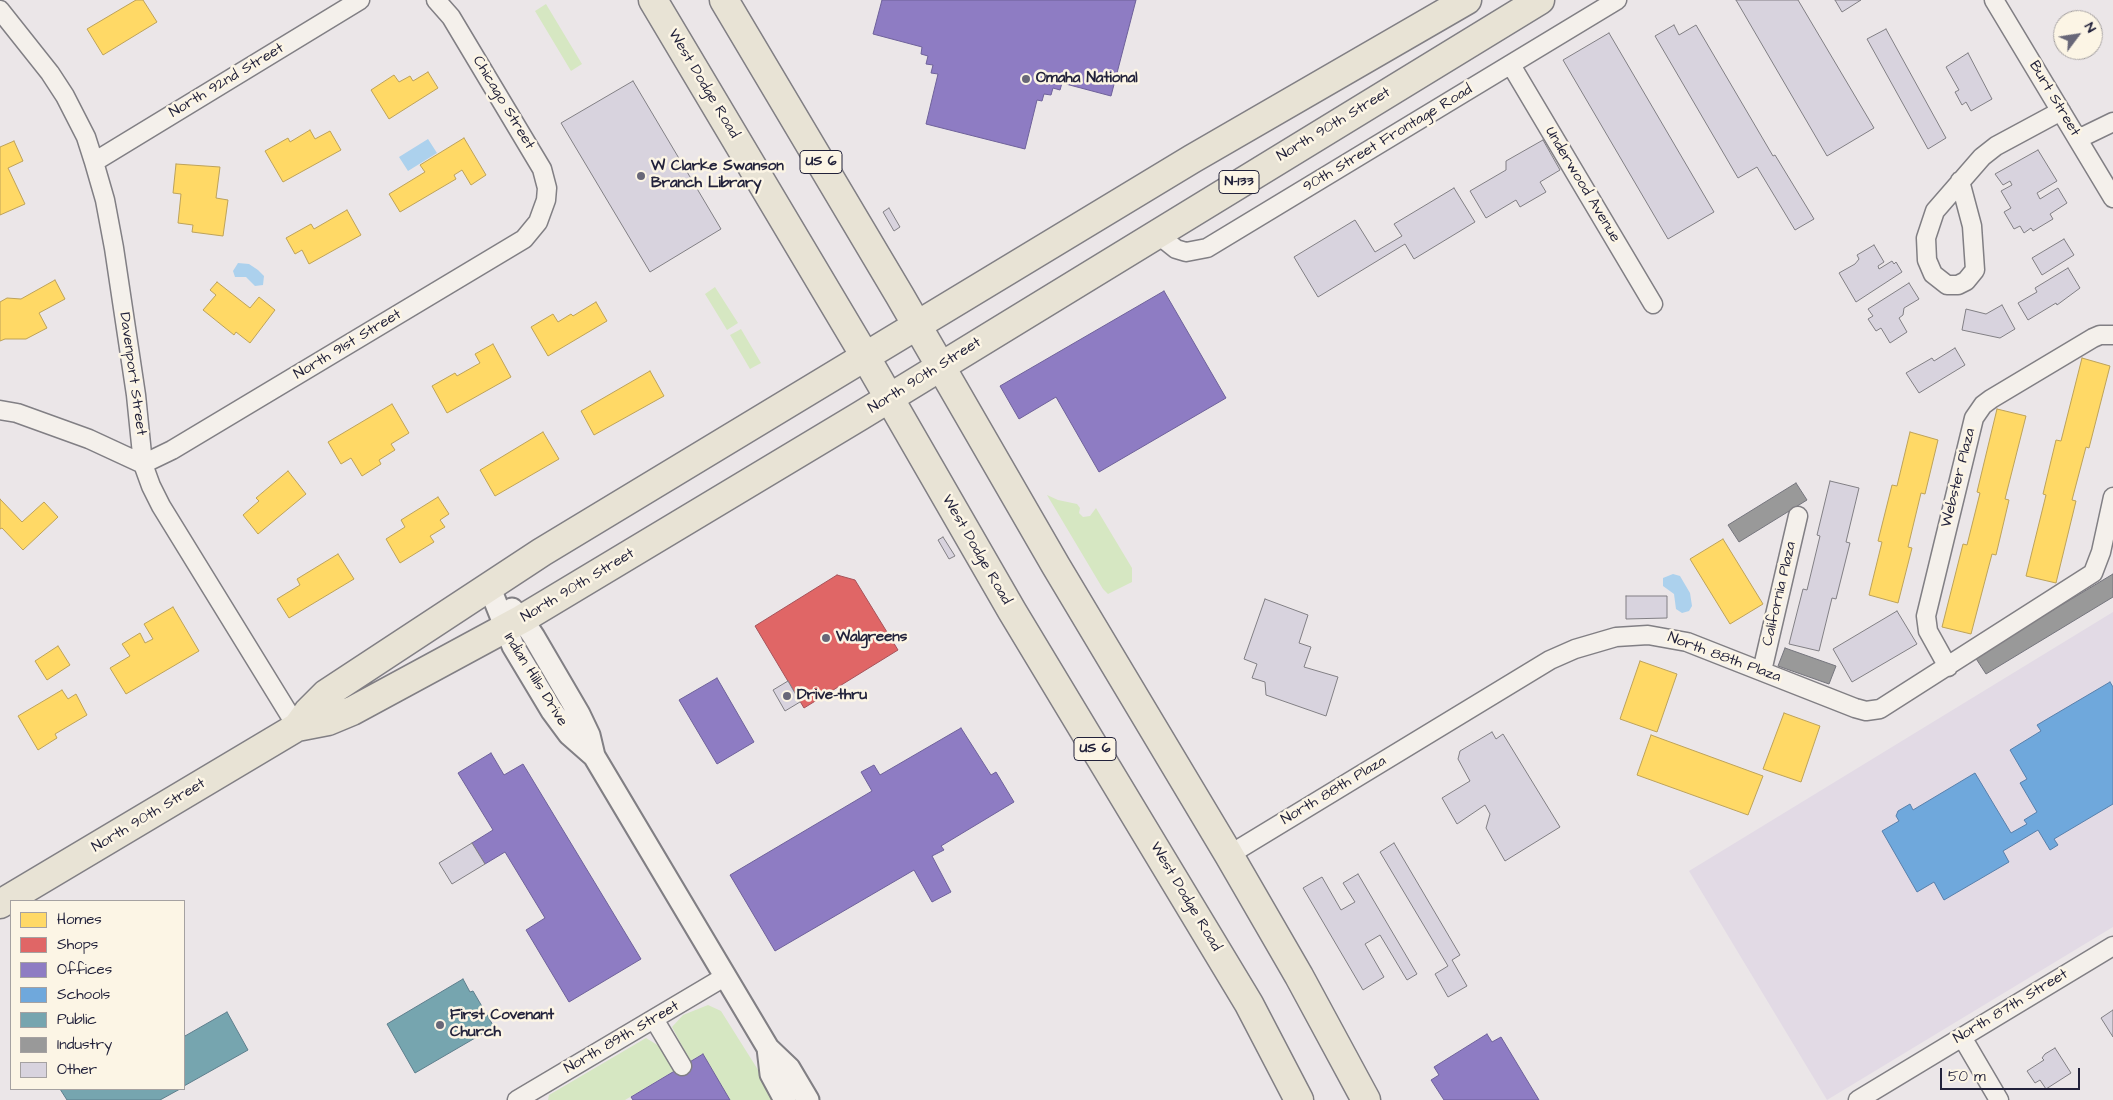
<!DOCTYPE html>
<html>
<head>
<meta charset="utf-8">
<style>
  body { margin:0 }
  #map { position:relative; width:2113px; height:1100px; overflow:hidden; background:#ebe6e8; font-family:"Architects Daughter",sans-serif }
  canvas { display:block }
  .legend { position:absolute; left:10px; top:900px; width:175px; height:190px; box-sizing:border-box; background:#fcf5e5; border:1px solid #a5a1a1; margin:0; padding:6px 9px; list-style:none; font-size:15px; color:#22223b }
  .legend li { display:flex; align-items:center; gap:10px; height:25px }
  .legend b { width:25px; border:1px solid #a5a1a1 }
  .north { position:absolute; left:2053px; top:10px; width:50px; height:50px; box-sizing:border-box; background:#fcf5e5; border:1px solid #a5a1a1; border-radius:50%; rotate:59deg; font-size:14px; font-weight:700; line-height:20px; text-align:center; color:#22223b }
  .north::after { content:''; display:block; margin:auto; width:18px; height:22px; background:#686778; clip-path:polygon(50% 0,100% 100%,50% 72%,0 100%) }
  .scale { position:absolute; left:1940px; top:1068px; width:140px; height:22px; box-sizing:border-box; border:2px solid #22223b; border-top:0; padding-left:6px; font-size:15px; line-height:18px; white-space:nowrap; color:#22223b; -webkit-text-stroke:4px #fcf5e5; paint-order:stroke }
</style>
</head>
<body>
<div id="map">
<canvas width="2113" height="1100"></canvas>
<ul class="legend">
<li><b style="height:14px;background:#ffd966"></b>Homes</li>
<li><b style="height:14px;background:#e06666"></b>Shops</li>
<li><b style="height:14px;background:#8e7cc3"></b>Offices</li>
<li><b style="height:14px;background:#6fa8dc"></b>Schools</li>
<li><b style="height:14px;background:#76a5af"></b>Public</li>
<li><b style="height:14px;background:#999"></b>Industry</li>
<li><b style="height:14px;background:#d8d3de"></b>Other</li>
</ul>
<div class="north">N</div>
<div class="scale">50 m</div>
</div>
<script>
const ctx = document.querySelector('canvas').getContext('2d');
ctx.lineJoin = 'round';
function fill(path, color) { ctx.fillStyle = color; ctx.fill(path, 'evenodd'); }
const shape = rows => new Path2D(rows.map(r => 'M' + r).join(''));
function strokePath(path, color, width, dash) { ctx.strokeStyle = color; ctx.lineWidth = width; ctx.lineCap = dash ? 'butt' : 'round'; ctx.setLineDash(dash || []); ctx.stroke(path); }
function label(font, color, halo, rows, align = 'center') {
  ctx.font = font + ' "Architects Daughter",sans-serif'; ctx.lineWidth = 5; ctx.setLineDash([]); ctx.textBaseline = 'middle'; ctx.strokeStyle = halo; ctx.fillStyle = color; for (const [text, x, y, turn = 0] of rows) {
    ctx.save(); ctx.translate(x, y); ctx.rotate((+turn || 0) * Math.PI / 180); ctx.textAlign = isNaN(turn) ? turn : align; if (halo) ctx.strokeText(text, 0, 0); ctx.fillText(text, 0, 0); ctx.restore();
  }
}
fill(shape([
  [2113,612,2113,927,1827,1100,1689,871]
]), '#e2dae5');
fill(shape([
  [546,4,582,64,571,71,535,11],
  [715,287,738,323,727,330,705,294],
  [741,329,761,363,750,369,730,335],
  [1047,495,1058,500,1077,504,1080,508,1079,513,1083,517,1090,516,1096,508,1132,568,1132,582,1108,594,1103,589],
  [708,1005,721,1011,777,1100,730,1100,703,1054,690,1061,672,1027,683,1015],
  [646,1038,659,1046,674,1071,625,1100,548,1100,549,1095]
]), '#d6e7c2');
fill(shape([
  [428,139,437,153,408,171,399,157],
  [238,263,249,264,258,270,264,276,263,285,255,286,246,277,235,277,233,271],
  [1673,574,1680,576,1690,593,1692,606,1689,611,1682,613,1676,609,1674,594,1663,586,1663,578]
]), '#acd1ed');
const homes = shape([
  [136,0,143,0,157,22,103,55,87,29,136,0],
  [428,72,438,88,389,119,371,90,394,75,399,82,410,76,413,81,428,72],
  [310,130,315,139,330,131,341,150,283,182,265,151,288,138,290,142,310,130],
  [464,138,486,175,471,185,462,170,454,175,456,179,400,212,389,194,425,172,420,165,464,138],
  [14,141,23,161,8,168,25,204,0,215,0,147,14,141],
  [176,164,220,167,216,198,228,200,223,236,192,232,193,225,178,223,181,194,173,193,176,164],
  [347,210,361,235,309,264,302,250,295,254,286,238,311,224,314,229,347,210],
  [55,280,65,299,39,313,47,328,26,339,5,339,0,341,0,302,7,298,21,299,55,280],
  [217,282,250,308,259,297,275,310,250,343,236,332,234,335,203,310,216,295,210,290,217,282],
  [596,302,607,321,548,356,531,327,553,314,558,322,571,314,573,316,596,302],
  [493,344,511,377,447,413,432,386,455,373,457,376,480,363,475,354,493,344],
  [2082,358,2110,366,2089,448,2086,447,2072,500,2076,501,2056,583,2026,576,2046,495,2043,494,2056,440,2061,441,2082,358],
  [650,371,664,396,594,435,581,411,650,371],
  [392,404,409,433,391,444,395,450,379,460,381,464,362,476,351,458,341,464,328,442,392,404],
  [1997,409,2026,416,2005,499,2009,500,1996,555,1992,554,1971,634,1942,627,1963,544,1967,545,1980,493,1977,492,1997,409],
  [543,432,559,459,495,496,480,470,543,432],
  [1910,432,1938,440,1925,494,1921,493,1908,547,1912,548,1898,603,1869,595,1882,542,1878,541,1892,485,1897,486,1910,432],
  [288,471,306,494,258,534,243,515,259,501,256,498,288,471],
  [438,497,449,514,440,520,445,527,430,536,434,542,400,563,386,539,405,527,401,520,438,497],
  [0,499,22,522,44,502,58,517,23,550,2,528,0,529,0,499],
  [1723,539,1763,604,1730,624,1690,559,1723,539],
  [338,554,354,579,289,618,277,599,300,585,297,579,338,554],
  [173,607,199,651,126,694,110,668,130,656,122,644,140,633,145,643,153,639,144,624,173,607],
  [58,646,70,665,47,680,35,661,58,646],
  [1640,661,1677,674,1657,732,1620,719,1640,661],
  [62,690,68,699,76,694,87,715,55,734,57,738,38,750,18,716,62,690],
  [1784,713,1820,726,1801,782,1763,769,1784,713],
  [1651,735,1763,776,1748,815,1637,775,1651,735]
]);
fill(homes, '#ffd966');
strokePath(homes, '#bda259', 1);
const shops = shape([
  [837,575,855,580,898,650,804,708,755,626,837,575]
]);
fill(shops, '#e06666');
strokePath(shops, '#a75259', 1);
const offices = shape([
  [882,0,1136,0,1111,96,1062,83,1060,90,1053,88,1051,95,1044,94,1042,101,1037,100,1025,149,926,124,938,74,931,73,933,65,926,64,928,56,921,54,922,47,873,34,882,0],
  [1164,291,1226,398,1099,472,1056,397,1019,419,1000,386,1164,291],
  [717,678,754,742,717,764,679,700,717,678],
  [961,728,991,775,996,772,1014,802,941,846,944,850,932,856,951,892,932,902,914,870,775,951,730,875,872,791,861,772,874,765,880,775,961,728],
  [491,753,504,775,523,764,641,959,569,1002,526,930,545,918,505,852,485,864,472,843,493,830,458,773,491,753],
  [1487,1034,1492,1042,1501,1037,1539,1100,1444,1100,1431,1080,1439,1075,1434,1067,1487,1034],
  [703,1054,730,1100,633,1100,631,1097,703,1054]
]);
fill(offices, '#8e7cc3');
strokePath(offices, '#6e619a', 1);
const schools = shape([
  [2110,682,2113,687,2113,804,2054,839,2058,845,2050,850,2038,830,2003,851,2009,862,1944,900,1934,882,1917,892,1882,831,1899,821,1896,816,1898,811,1910,804,1913,810,1975,773,2011,833,2027,824,2024,820,2037,812,2020,783,2027,779,2010,750,2041,731,2037,725,2110,682]
]);
fill(schools, '#6fa8dc');
strokePath(schools, '#5880ac', 1);
const public = shape([
  [463,979,470,992,473,991,494,1027,415,1073,387,1024,463,979],
  [227,1012,248,1050,184,1086,184,1033,185,1036,227,1012],
  [60,1089,180,1089,160,1100,67,1100,60,1089]
]);
fill(public, '#76a5af');
strokePath(public, '#5d7e8c', 1);
const industry = shape([
  [1796,483,1807,500,1739,542,1728,525,1796,483],
  [2113,574,2113,597,1986,674,1975,657,2113,574],
  [1785,648,1836,666,1829,684,1778,666,1785,648]
]);
fill(industry, '#999');
strokePath(industry, '#75757d', 1);
const building = shape([
  [1736,0,1798,0,1874,128,1827,156,1736,0],
  [1835,0,1861,0,1842,12,1835,0],
  [1674,25,1679,35,1696,25,1773,156,1775,155,1814,219,1795,230,1757,167,1738,178,1655,36,1674,25],
  [1886,29,1946,138,1928,149,1867,39,1886,29],
  [1609,33,1714,212,1668,239,1563,60,1609,33],
  [1968,53,1992,99,1971,111,1966,102,1962,105,1955,92,1959,90,1946,67,1968,53],
  [633,81,721,229,650,272,561,123,633,81],
  [1543,140,1560,170,1540,182,1546,192,1520,207,1516,200,1486,218,1470,191,1506,170,1506,161,1543,140],
  [2038,150,2057,181,2037,193,2040,199,2058,188,2067,203,2050,214,2053,219,2033,231,2031,228,2024,233,2020,226,2014,229,2004,212,2011,208,2001,191,2012,185,2010,181,2003,185,1995,174,2038,150],
  [1454,188,1475,222,1414,259,1405,244,1318,297,1294,257,1355,220,1375,252,1402,236,1394,224,1454,188],
  [889,208,900,227,894,231,883,212,889,208],
  [2064,239,2074,255,2042,275,2032,258,2064,239],
  [1874,245,1884,262,1878,266,1879,269,1892,261,1894,264,1896,262,1902,272,1856,302,1839,273,1855,264,1859,259,1857,255,1874,245],
  [2068,268,2080,288,2057,305,2056,303,2028,320,2018,303,2037,292,2035,288,2068,268],
  [1909,283,1919,299,1904,308,1903,315,1899,318,1907,332,1890,343,1881,328,1876,331,1868,319,1873,316,1868,309,1909,283],
  [2002,305,2015,329,2000,338,1962,330,1966,309,1986,314,2002,305],
  [1955,348,1965,365,1919,393,1906,373,1932,358,1934,361,1955,348],
  [1830,481,1859,488,1846,542,1850,543,1836,599,1832,598,1819,651,1789,644,1803,589,1807,590,1820,536,1817,535,1830,481],
  [943,537,955,556,949,559,938,540,943,537],
  [1626,596,1667,596,1667,618,1626,619,1626,596],
  [1265,599,1308,615,1299,643,1311,647,1304,667,1338,677,1326,716,1266,695,1265,682,1252,678,1257,664,1244,659,1265,599],
  [1897,611,1917,644,1852,682,1833,649,1897,611],
  [788,681,800,702,785,711,773,690,788,681],
  [1492,732,1496,739,1503,734,1560,827,1505,861,1486,828,1490,814,1485,805,1457,824,1442,798,1470,781,1458,759,1460,751,1492,732],
  [472,843,485,864,452,884,439,863,472,843],
  [1394,843,1460,955,1452,960,1467,986,1448,997,1435,974,1448,966,1380,852,1394,843],
  [1358,874,1417,974,1407,980,1380,935,1365,944,1384,977,1363,990,1303,888,1322,877,1341,910,1355,902,1343,883,1358,874],
  [2113,1010,2113,1037,2101,1018,2113,1010],
  [2055,1048,2071,1073,2046,1089,2040,1080,2035,1083,2027,1071,2044,1060,2042,1058,2045,1054,2055,1048]
]);
fill(building, '#d8d3de');
strokePath(building, '#817f84', 1);
const minor = shape([
  [1994,0,2113,198],
  [0,10,50,73,65,96,86,137,94,162,105,200,114,248,136,395,143,464,151,486,161,506,297,727],
  [1511,65,1653,304],
  [2078,139,2113,122],
  [94,162,360,0],
  [1960,181,1972,226,1975,270,1966,281,1958,285,1947,285,1933,274,1927,260,1926,238,1935,211,1982,157,1996,146,2061,111],
  [1156,233,1176,249,1186,252,1207,248,1617,0],
  [0,410,17,413,89,439,143,464,172,450,524,239,538,222,546,200,547,188,542,169,451,17,436,0],
  [1948,667,1928,631,1926,616,1974,418,1983,405,1991,399,2093,338,2100,335,2113,335],
  [1762,671,1798,516],
  [1229,855,1550,660,1575,649,1616,637,1648,635,1687,642,1855,708,1866,711,1880,709,2093,573,2101,552,2113,497],
  [654,1019,682,1066],
  [1962,1037,1999,1100],
  [517,1100,726,976],
  [1858,1100,2113,946]
]);
const tertiary = shape([
  [489,586,513,646,552,711,569,734,594,756,768,1048,789,1068,808,1100],
  [512,609,522,619,534,637,579,714,589,735,594,756],
  [768,1048,771,1074,785,1100]
]);
const primary = shape([
  [297,727,308,712,326,694,542,552,1192,159,1467,0],
  [0,904,297,727,328,721,352,711,522,619,860,416,1540,0]
]);
const trunk = shape([
  [653,0,865,356,1012,611,1249,1004,1299,1100],
  [724,0,900,296,1056,566,1229,855,1299,976,1366,1100]
]);
strokePath(minor, '#817f84', 21);
strokePath(tertiary, '#817f84', 25);
strokePath(primary, '#817f84', 31);
strokePath(trunk, '#817f84', 31);
strokePath(minor, '#f4f0eb', 18);
strokePath(tertiary, '#f4f0eb', 21);
strokePath(primary, '#e8e3d5', 28);
strokePath(trunk, '#e8e3d5', 28);
for (const [x, y, r, color] of [
  [1026,79,5,"#686778"],
  [641,176,5,"#686778"],
  [826,638,5,"#686778"],
  [787,696,5,"#686778"],
  [440,1025,5,"#686778"]
]) { const dot = new Path2D(); dot.arc(x, y, r, 0, 2 * Math.PI); ctx.fillStyle = color; ctx.fill(dot); strokePath(dot, '#fcf5e5', 2); }
for (const [x, y, w] of [
  [821,162,42],
  [1239,182,40],
  [1095,749,42]
]) { const box = new Path2D(); box.roundRect(x - w / 2, y - 11.5, w, 23, 4); ctx.fillStyle = '#fcf5e5'; ctx.fill(box); strokePath(box, '#22223b', 1); }
label('bold 14px', '#22223b', null, [
  ["US 6",821,162],
  ["N-133",1239,182],
  ["US 6",1095,749]
]);
label('bold 15px', '#22223b', '#fcf5e5', [
  ["Omaha National",1036,79],
  ["W Clarke Swanson",651,167],
  ["Branch Library",651,184],
  ["Walgreens",836,638],
  ["Drive-thru",797,696],
  ["First Covenant",450,1016],
  ["Church",450,1033]
], 'left');
label('15px', '#22223b', '#fcf5e5', [
  ["North 92nd Street",227,81,-31],
  ["West Dodge Road",703,84,59],
  ["Burt Street",2054,99,59],
  ["Chicago Street",503,103,59],
  ["North 90th Street",1334,125,-31],
  ["90th Street Frontage Road",1388,139,-31],
  ["Underwood Avenue",1582,185,59],
  ["North 91st Street",348,345,-31],
  ["Davenport Street",132,374,82],
  ["North 90th Street",925,376,-32],
  ["Webster Plaza",1959,478,-76],
  ["West Dodge Road",976,550,60],
  ["North 90th Street",578,586,-31],
  ["California Plaza",1780,594,-77],
  ["North 88th Plaza",1724,658,20],
  ["Indian Hills Drive",535,680,58],
  ["North 88th Plaza",1334,791,-31],
  ["North 90th Street",149,816,-31],
  ["West Dodge Road",1185,897,59],
  ["North 87th Street",2011,1007,-31],
  ["North 89th Street",622,1038,-30]
]);
</script>
</body>
</html>
